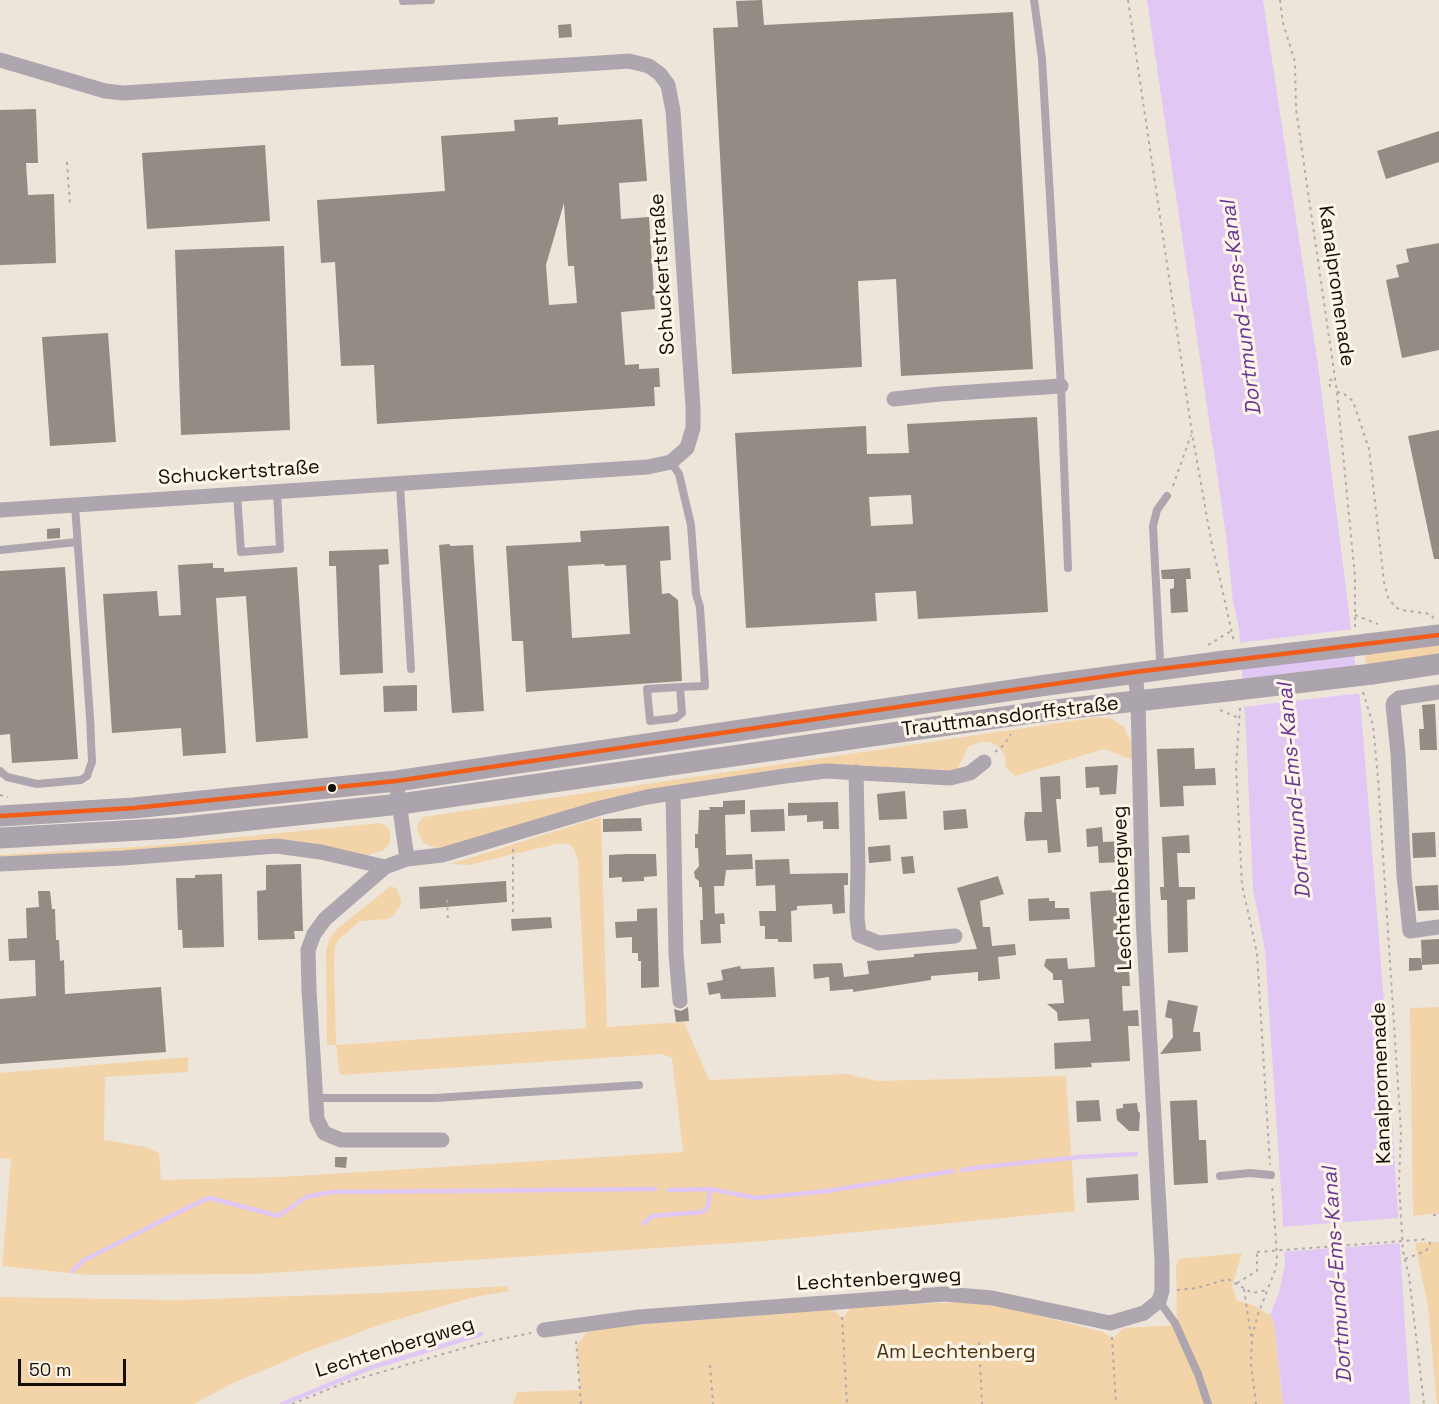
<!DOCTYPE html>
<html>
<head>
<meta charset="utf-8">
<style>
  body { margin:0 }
  #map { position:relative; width:1439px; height:1404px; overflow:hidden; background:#eee5da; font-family:"Space Grotesk",sans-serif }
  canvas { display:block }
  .scale { position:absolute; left:18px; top:1359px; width:108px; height:27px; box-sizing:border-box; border:3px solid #130e07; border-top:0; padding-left:8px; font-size:18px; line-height:21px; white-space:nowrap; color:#130e07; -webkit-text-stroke:4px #fef5e8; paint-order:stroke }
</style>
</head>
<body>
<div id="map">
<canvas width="1439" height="1404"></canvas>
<div class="scale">50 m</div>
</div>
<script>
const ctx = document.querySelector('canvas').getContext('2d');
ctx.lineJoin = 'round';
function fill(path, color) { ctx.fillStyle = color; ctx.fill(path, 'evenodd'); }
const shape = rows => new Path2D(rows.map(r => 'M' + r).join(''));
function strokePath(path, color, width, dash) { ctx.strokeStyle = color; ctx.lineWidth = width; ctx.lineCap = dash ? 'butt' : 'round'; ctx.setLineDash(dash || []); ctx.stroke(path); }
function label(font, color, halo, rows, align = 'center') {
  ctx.font = font + ' "Space Grotesk",sans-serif'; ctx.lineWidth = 6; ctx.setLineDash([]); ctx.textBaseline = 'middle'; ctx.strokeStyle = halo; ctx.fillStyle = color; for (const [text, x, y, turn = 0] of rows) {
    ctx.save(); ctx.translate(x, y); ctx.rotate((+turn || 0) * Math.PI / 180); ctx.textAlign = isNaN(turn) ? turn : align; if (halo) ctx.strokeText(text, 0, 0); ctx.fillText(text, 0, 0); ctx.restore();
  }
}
fill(shape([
  [1439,642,1439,657,1366,667,1365,652],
  [1099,717,1112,719,1124,727,1131,742,1133,760,1104,749,1015,776,1006,768,1005,756,999,747,990,742,980,742,968,747,958,768,947,772,859,765,826,765,441,848,432,847,423,842,417,831,418,824,423,817],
  [601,817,607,1027,684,1022,709,1080,847,1074,877,1081,1066,1076,1075,1211,765,1241,255,1274,89,1275,2,1266,11,1159,0,1158,0,1073,188,1057,188,1072,105,1077,104,1140,145,1147,159,1153,161,1180,280,1177,683,1152,672,1058,662,1054,340,1075,336,1045,327,1045,326,952,329,940,337,929,391,886,397,889,401,900,401,905,393,916,387,919,360,921,338,940,335,947,334,965,336,1045,586,1028,578,861,574,849,569,844,556,844,469,865,450,864],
  [380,823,386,826,390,831,390,843,382,851,368,855,291,840,0,858,0,855,150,846],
  [1439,1007,1439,1213,1413,1216,1410,1008],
  [1439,1242,1439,1404,1437,1404,1428,1307,1415,1243],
  [1242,1253,1232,1286,1237,1301,1253,1305,1270,1315,1274,1323,1283,1404,513,1404,517,1392,580,1390,577,1345,589,1329,833,1309,842,1318,851,1308,971,1301,987,1302,1103,1332,1113,1338,1124,1328,1177,1325,1176,1266,1179,1259],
  [507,1286,509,1291,474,1297,382,1324,309,1351,233,1383,194,1404,0,1404,0,1297,178,1300,380,1293]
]), '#f3d4a8');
fill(shape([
  [1147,0,1263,0,1318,365,1361,709,1387,1041,1410,1404,1283,1404,1274,1323,1270,1315,1279,1292,1285,1265,1282,1205,1265,950,1253,889,1246,731,1239,628,1233,602,1226,535]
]), '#e1c8f4');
fill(shape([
  [1354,629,1358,655,1239,669,1237,643],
  [1359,665,1362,693,1242,707,1240,679],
  [1400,1218,1401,1243,1280,1252,1280,1227]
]), '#eee5da');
strokePath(shape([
  [962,1170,974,1168,1079,1157,1136,1154],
  [668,1190,710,1189,756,1198,827,1191,953,1171],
  [644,1223,652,1216,702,1212,708,1207,710,1189],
  [72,1271,84,1260,201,1201,210,1198,278,1216,306,1197,331,1192,655,1189],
  [282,1404,370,1368,481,1334]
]), '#e1c8f4', 4.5);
fill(shape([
  [762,0,764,25,1013,12,1033,369,901,376,896,279,858,281,862,367,732,374,713,28,738,27,736,1],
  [571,24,572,37,559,38,558,25],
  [36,109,38,163,26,163,28,195,54,194,56,263,0,265,0,110],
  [558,117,558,125,642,119,647,181,619,183,621,219,649,217,655,309,621,312,625,365,639,364,639,369,659,368,660,387,654,387,655,406,377,424,374,365,341,366,335,262,321,263,317,200,445,191,441,136,515,131,514,120],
  [564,203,568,266,574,266,577,303,549,305,546,265],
  [1439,131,1439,162,1386,179,1377,151],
  [265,145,270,221,147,229,142,153],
  [1439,243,1439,350,1402,358,1386,280,1399,277,1396,265,1409,262,1406,249],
  [284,246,290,430,181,435,175,250],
  [108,333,116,442,50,446,42,337],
  [1037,417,1048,612,918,619,916,591,875,593,877,621,746,628,735,433,866,426,867,454,909,453,907,424],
  [911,495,913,524,871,526,869,497],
  [1439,430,1439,559,1434,559,1408,436],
  [669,526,671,560,660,561,662,594,669,593,678,600,682,681,526,692,523,641,512,641,506,546,581,542,580,531],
  [604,564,605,566,626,565,630,634,572,638,568,566],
  [60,528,60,538,47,539,47,529],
  [449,544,451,546,473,545,484,711,452,713,439,545],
  [388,549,389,564,379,565,383,673,340,675,336,566,329,566,329,551],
  [213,563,213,568,224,568,224,572,297,567,308,738,256,742,246,596,216,598,226,753,183,756,181,728,112,733,103,594,157,591,159,616,181,615,178,565],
  [65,567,78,759,12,763,10,734,0,735,0,571],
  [1190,568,1191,579,1186,579,1188,612,1171,613,1170,589,1174,588,1174,579,1162,579,1161,570],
  [417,685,417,711,384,712,383,686],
  [1435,704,1437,750,1420,750,1419,729,1424,729,1422,705],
  [1194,748,1195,769,1215,768,1216,785,1183,786,1184,806,1160,807,1157,749],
  [1118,765,1116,794,1100,795,1099,787,1086,788,1085,767],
  [1060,776,1061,799,1056,799,1061,852,1048,853,1047,840,1026,841,1024,822,1025,812,1042,812,1040,777],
  [905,791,907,819,879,820,877,794],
  [745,800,745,814,725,815,726,855,752,854,753,869,726,870,724,886,714,886,715,914,724,913,725,924,720,924,721,943,701,944,700,920,703,920,702,887,699,887,699,881,695,878,694,872,699,866,698,848,695,848,695,834,698,834,699,810,710,810,709,807,723,807,723,801],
  [838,802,839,829,823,829,823,821,807,822,807,815,788,816,788,803],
  [784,809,785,831,751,832,750,810],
  [966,809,968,828,944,830,943,811],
  [641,818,642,831,603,832,603,819],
  [1102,827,1103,842,1122,841,1123,862,1099,863,1098,846,1087,847,1086,829],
  [1435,832,1436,857,1413,858,1412,833],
  [1189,835,1190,853,1177,853,1179,887,1195,887,1195,899,1187,900,1188,952,1168,953,1167,900,1161,900,1160,887,1164,887,1162,837],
  [890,845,891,861,869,863,868,847],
  [627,854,656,854,657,876,644,877,644,881,622,882,622,877,609,878,609,855],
  [913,856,915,873,903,874,901,857],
  [789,859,790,874,848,873,848,885,844,885,845,913,833,914,832,904,797,906,797,910,791,911,792,942,778,942,778,939,765,939,765,926,760,926,759,911,776,911,775,885,756,886,755,860],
  [301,864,303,931,294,931,295,939,258,940,257,891,266,890,266,865],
  [222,874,224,947,183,948,182,930,178,930,176,878,195,878,195,875],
  [998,876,1004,894,980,901,983,927,990,927,992,946,1015,944,1016,955,998,957,1000,979,978,981,978,972,931,976,931,980,853,992,853,989,830,991,829,977,814,979,813,964,842,963,844,977,869,974,867,961,914,957,914,954,977,949,957,888],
  [506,881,507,902,420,909,419,887],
  [1438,885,1439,910,1418,911,1415,886],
  [1124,889,1130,986,1122,986,1123,1011,1138,1010,1139,1026,1128,1026,1130,1061,1091,1063,1092,1067,1055,1069,1054,1043,1091,1041,1089,1019,1058,1021,1057,1012,1047,1004,1064,1003,1062,980,1053,980,1053,974,1044,966,1046,959,1067,958,1068,969,1095,967,1090,892],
  [38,891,50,891,52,909,55,909,56,940,59,940,60,961,64,960,65,994,161,987,166,1052,0,1064,0,999,36,996,35,960,9,961,8,939,27,938,26,908,39,907],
  [1049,898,1049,901,1055,901,1055,908,1069,908,1070,919,1029,921,1028,899],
  [657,908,659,987,641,988,641,961,638,961,638,953,632,953,632,937,616,938,615,922,637,921,637,909],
  [551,917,552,928,512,931,511,919],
  [1439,939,1439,964,1422,965,1422,970,1409,971,1409,958,1421,958,1422,965,1421,940],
  [740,966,741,969,774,967,776,997,721,999,720,993,709,995,707,983,723,980,721,970],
  [1168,1000,1198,1006,1193,1032,1200,1032,1201,1051,1160,1054,1173,1037,1172,1019,1165,1017],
  [688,1007,689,1021,676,1022,674,1009,681,1011],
  [1099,1100,1101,1121,1077,1122,1076,1101],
  [1197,1100,1199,1140,1206,1140,1208,1183,1174,1185,1170,1101],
  [1137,1103,1138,1111,1140,1113,1139,1131,1129,1131,1117,1120,1116,1109,1123,1108,1123,1104],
  [335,1157,347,1157,346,1168,335,1167],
  [1138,1174,1139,1200,1087,1203,1086,1178]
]), '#928c84');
strokePath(shape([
  [1128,0,1192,433,1211,540,1234,642],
  [1280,0,1283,23,1295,62,1296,109,1337,392,1355,577,1355,627],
  [67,162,70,205],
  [1330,387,1329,380,1335,379],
  [1337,392,1343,393,1353,401,1369,449,1384,582,1388,597,1395,607,1401,610,1431,614,1434,619],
  [1173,486,1191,435],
  [1355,615,1378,624],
  [1208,645,1231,631],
  [1363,692,1373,725,1378,778,1401,1132,1399,1183,1403,1251,1409,1276,1424,1404],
  [1240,708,1236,766,1242,885,1257,953,1270,1165],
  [1220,710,1239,718],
  [995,752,1004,745,1011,734],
  [0,795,8,797],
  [513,849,513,915],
  [447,900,448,919],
  [1433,1215,1439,1215],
  [1405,1259,1426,1251,1430,1244,1429,1239],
  [1237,1283,1257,1271,1257,1252],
  [1244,1289,1251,1336],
  [1177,1290,1197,1288,1228,1279,1252,1293,1267,1290],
  [842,1317,847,1404],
  [1112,1337,1116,1404],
  [576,1341,581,1404],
  [979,1342,982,1404],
  [710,1365,713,1404],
  [292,1404,344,1383,481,1343,531,1333],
  [1256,1404,1251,1363,1252,1337,1258,1314,1276,1268,1277,1256,1272,1185]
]), '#b0aaab', 2, [3, 4.5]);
strokePath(shape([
  [1034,0,1042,59,1061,386,1068,568],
  [403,1,431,0],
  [671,462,679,474,691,525,696,594,700,607,705,686,680,687,647,689,650,721,676,718,682,713,680,687],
  [400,484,411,669],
  [237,494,241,552,280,549,277,492],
  [0,550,77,542],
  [1160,660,1153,526,1157,510,1167,496],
  [0,771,7,777,37,784,81,780,87,776,89,770,92,762,90,718,75,505],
  [315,1098,435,1098,639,1085],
  [1220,1176,1250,1173,1271,1175],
  [1159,1301,1175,1323,1198,1374,1208,1404]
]), '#ada6af', 8);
strokePath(shape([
  [0,60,105,91,123,93,600,63,629,61,649,66,660,74,668,85,673,111,693,407,693,428,687,448,671,462,648,467,0,510],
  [894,399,940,394,1061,386],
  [1439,692,1399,698,1394,702,1393,705,1398,754,1404,876,1410,931,1439,927],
  [856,772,858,866,857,917,859,935,879,943,955,936],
  [396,781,407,859],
  [673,793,676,954,680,1001],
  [0,864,123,858,276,846,321,852,385,867],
  [442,1140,341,1140,324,1133,317,1119,309,990,308,950,314,934,325,919,385,867,407,859,442,855,600,808,647,797,785,776,826,771,950,778,970,773,984,762],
  [544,1330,639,1317,945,1294,992,1298,1110,1323,1144,1313,1159,1301,1162,1291,1162,1262,1143,918,1138,701,1135,672]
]), '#ada6af', 15);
strokePath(shape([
  [1368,644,1439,635],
  [1372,674,1439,664],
  [0,816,134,808,396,781,1040,686,1225,661],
  [0,838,175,828,400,804,1045,711,1228,691]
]), '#aca4ac', 21);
strokePath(shape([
  [1257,1252,1429,1239]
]), '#b0aaab', 2, [3, 4.5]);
strokePath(shape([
  [1225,661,1368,644],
  [1228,691,1372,674]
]), '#aca4ac', 21);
strokePath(shape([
  [0,816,134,808,396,781,1135,672,1439,635]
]), '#f25c19', 4.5);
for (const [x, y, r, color] of [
  [332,788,5,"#130e07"]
]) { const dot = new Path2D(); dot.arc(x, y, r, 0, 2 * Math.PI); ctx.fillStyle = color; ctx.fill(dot); strokePath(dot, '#fef5e8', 2); }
label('20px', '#130e07', '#fef5e8', [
  ["Schuckertstraße",663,274,-94],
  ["Kanalpromenade",1336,286,82],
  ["Schuckertstraße",239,473,-4],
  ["Trauttmansdorffstraße",1010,717,-7],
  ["Lechtenbergweg",1123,888,-92],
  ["Kanalpromenade",1382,1083,-92],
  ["Lechtenbergweg",879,1280,-3],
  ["Lechtenbergweg",395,1348,-17]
]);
label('20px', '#4c350f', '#fef5e8', [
  ["Am Lechtenberg",956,1353]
]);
label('italic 21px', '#6a3595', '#fef5e8', [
  ["Dortmund-Ems-Kanal",1242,308,-97],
  ["Dortmund-Ems-Kanal",1295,791,-95],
  ["Dortmund-Ems-Kanal",1338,1275,-94]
]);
</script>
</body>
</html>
